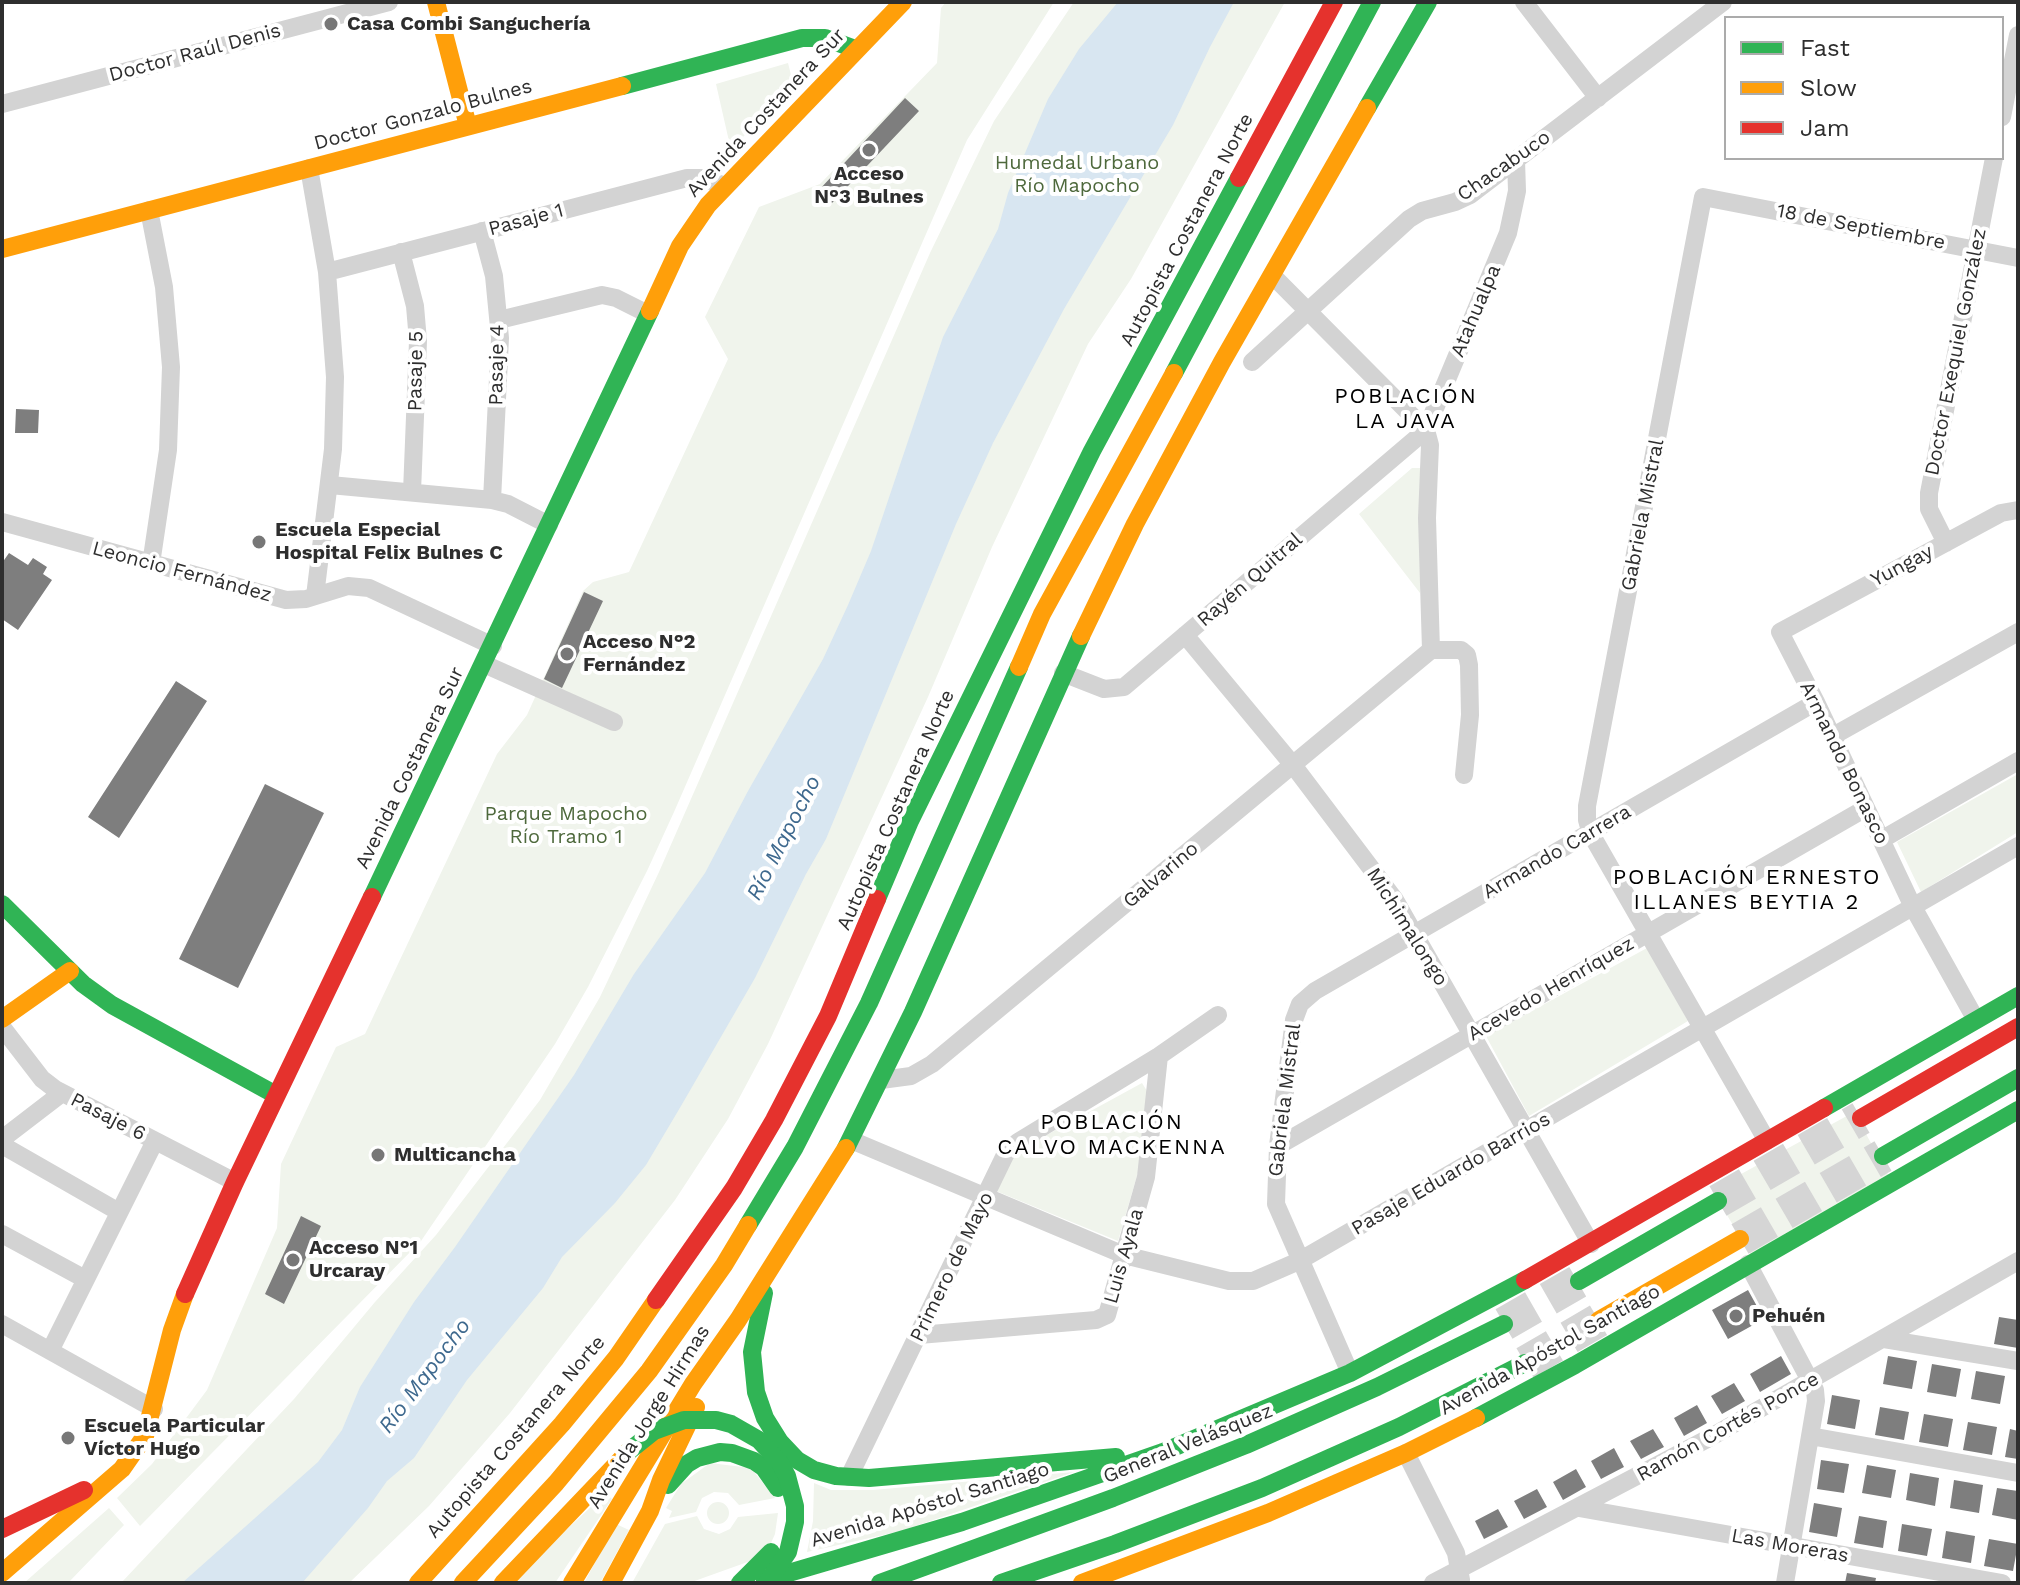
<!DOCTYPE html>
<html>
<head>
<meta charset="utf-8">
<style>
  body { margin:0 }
  #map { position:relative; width:2020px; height:1585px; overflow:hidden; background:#fff; font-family:"Work Sans",sans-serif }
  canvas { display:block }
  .frame { position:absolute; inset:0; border:4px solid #2e2e2e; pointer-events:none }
  .legend { position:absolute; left:1724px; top:16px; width:280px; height:144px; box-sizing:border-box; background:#fff; border:2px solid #ababab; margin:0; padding:10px 14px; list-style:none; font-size:24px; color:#2e2e2e }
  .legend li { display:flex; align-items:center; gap:16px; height:40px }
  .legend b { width:40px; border:2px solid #ababab }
</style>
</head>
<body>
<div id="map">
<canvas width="2020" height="1585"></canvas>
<div class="frame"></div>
<ul class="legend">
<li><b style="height:10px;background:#30b455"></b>Fast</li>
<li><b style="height:10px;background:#ff9f0a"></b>Slow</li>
<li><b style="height:10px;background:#e5322d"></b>Jam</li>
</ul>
</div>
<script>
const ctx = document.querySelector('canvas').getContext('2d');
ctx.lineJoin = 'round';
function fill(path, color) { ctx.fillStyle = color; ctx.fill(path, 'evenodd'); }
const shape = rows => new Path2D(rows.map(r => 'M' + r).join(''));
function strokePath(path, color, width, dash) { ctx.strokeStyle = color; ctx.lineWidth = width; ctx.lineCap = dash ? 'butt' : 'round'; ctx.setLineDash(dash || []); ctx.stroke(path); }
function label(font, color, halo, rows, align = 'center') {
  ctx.font = font + ' "Work Sans",sans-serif'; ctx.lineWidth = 8; ctx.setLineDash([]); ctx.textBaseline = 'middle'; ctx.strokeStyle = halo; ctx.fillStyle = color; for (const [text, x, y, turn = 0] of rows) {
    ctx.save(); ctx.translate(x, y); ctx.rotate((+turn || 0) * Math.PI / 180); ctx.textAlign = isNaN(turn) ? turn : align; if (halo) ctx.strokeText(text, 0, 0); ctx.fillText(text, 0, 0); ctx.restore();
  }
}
fill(shape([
  [946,2,1054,2,967,140,674,812,647,871,588,987,555,1044,421,1241,140,1526,117,1498,152,1464,207,1390,277,1228,281,1164,336,1047,365,1034,497,754,527,715,583,591,593,582,629,572,728,359,705,317,759,207,820,184,937,63,941,8],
  [1074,2,1285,2,1131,279,1088,344,992,547,928,697,768,1044,728,1119,675,1200,510,1413,429,1506,349,1583,121,1583,294,1399,375,1302,436,1235,540,1100,600,997,659,872,930,253,994,121],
  [788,63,793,83,731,150,716,84],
  [1412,468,1422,468,1420,593,1359,514],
  [2018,774,2018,832,1921,892,1897,842],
  [1647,948,1688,1021,1529,1116,1486,1036],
  [1142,1083,1147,1091,1141,1162,1118,1241,996,1191,1012,1154],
  [1854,1112,1889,1176,1752,1257,1712,1190],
  [710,1463,751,1468,775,1498,739,1505,728,1493,714,1492,702,1498,696,1512,669,1518,672,1511,666,1508,681,1484],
  [1074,1472,901,1531,807,1552,813,1521,814,1483,831,1490,873,1490],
  [606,1493,612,1499,555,1583,509,1583],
  '707 1513a11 11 0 1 1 22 0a11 11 0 1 1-22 0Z',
  [109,1508,124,1525,68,1583,24,1583],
  [778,1513,775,1534,771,1543,756,1559,689,1583,632,1583,665,1524,697,1516,704,1529,719,1534,730,1529,738,1517],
  [616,1524,629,1530,600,1583,584,1583]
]), '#f0f4ec');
fill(shape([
  [1118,2,1234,2,1210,47,1173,125,1064,309,993,443,956,524,826,839,806,874,755,978,681,1106,646,1165,615,1203,562,1257,543,1288,467,1380,414,1458,387,1481,368,1508,302,1583,182,1583,318,1462,342,1430,360,1387,414,1302,455,1247,574,1075,634,974,705,873,748,791,823,659,848,605,871,551,943,337,998,229,1008,193,1048,99,1079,49]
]), '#d8e6f1');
fill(shape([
  [905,98,919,111,832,203,819,190],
  [16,409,39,410,38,433,15,433],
  [9,553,28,565,33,558,47,567,43,574,52,580,18,630,2,619,2,563],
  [584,592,603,601,562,688,544,679],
  [176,681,207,701,119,838,88,817],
  [265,784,324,813,238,988,179,959],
  [301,1216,321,1226,284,1304,265,1294],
  [1748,1290,1764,1319,1728,1339,1712,1310],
  [1999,1317,2018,1320,2018,1348,1994,1344],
  [1781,1356,1791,1374,1760,1392,1750,1374],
  [1888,1356,1917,1361,1912,1389,1883,1384],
  [1932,1364,1961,1369,1956,1397,1927,1392],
  [1976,1371,2005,1376,2000,1404,1971,1399],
  [1734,1383,1745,1401,1722,1414,1711,1396],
  [1832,1395,1860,1400,1855,1429,1827,1424],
  [1697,1405,1707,1423,1684,1436,1674,1418],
  [1880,1407,1909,1412,1904,1440,1875,1435],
  [1924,1414,1953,1419,1948,1447,1919,1442],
  [1968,1422,1997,1427,1992,1455,1963,1450],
  [1653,1429,1664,1447,1641,1459,1630,1441],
  [2010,1429,2018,1431,2018,1459,2005,1457],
  [1614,1448,1624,1467,1601,1479,1591,1461],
  [1821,1460,1849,1464,1844,1493,1817,1489],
  [1867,1465,1896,1470,1891,1498,1862,1493],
  [1576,1469,1586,1487,1563,1500,1553,1482],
  [1910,1473,1939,1478,1935,1506,1906,1500],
  [1954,1480,1983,1485,1979,1513,1950,1508],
  [1997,1488,2018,1491,2018,1520,1992,1515],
  [1537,1489,1547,1507,1524,1519,1514,1501],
  [1814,1503,1842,1508,1837,1537,1809,1532],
  [1498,1509,1508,1527,1484,1539,1475,1521],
  [1859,1516,1887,1521,1883,1548,1854,1543],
  [1902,1524,1932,1529,1927,1556,1898,1551],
  [1946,1531,1975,1536,1971,1563,1942,1558],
  [1989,1539,2018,1544,2013,1571,1984,1566],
  [1847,1573,1876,1578,1875,1583,1845,1583]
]), '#7e7e7e');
strokePath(shape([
  [1718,1201,1861,1118],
  [1740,1239,1883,1156],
  [1504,1324,1579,1281],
  [1525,1363,1599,1320]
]), '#d5d5d5', 34, [34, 17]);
strokePath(shape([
  [1524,2,1598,98],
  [2,104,389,2],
  [2002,117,2018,35],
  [309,168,327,272,335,377,333,449,315,596],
  [149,210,164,287,171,367,168,450,151,564],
  [482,231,494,276,500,338,492,500],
  [401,252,415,306,418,341,412,492],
  [327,272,687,178,703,178,725,186],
  [1272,275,1426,430,1430,445,1427,518,1431,650],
  [499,320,602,295,616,298,648,314],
  [1252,362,1409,219,1422,211,1455,202,1470,195,1723,2],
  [330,485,492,500,508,504,549,525],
  [2,522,286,600,306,599,348,586,369,588,493,646],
  [1946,543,1929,509,1929,493,1994,158],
  [1185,635,1293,765,1395,900,1591,1244],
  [1431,650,1461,650,1467,655,1469,665,1470,715,1464,775],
  [484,664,614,722],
  [1063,673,1104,689,1124,687,1426,430,1508,233,1517,191,1516,160],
  [1833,736,2018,632],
  [1881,840,2018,761],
  [1976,1020,1913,907,1816,702,1780,632,2001,513,2018,510],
  [2,1027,42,1079,55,1089,235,1182],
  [881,1080,911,1076,932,1064,1431,650],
  [2,1139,62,1093],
  [851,1140,1124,1255,1229,1281,1253,1281,1299,1261,2018,846],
  [1767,1141,1591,834,1587,820,1587,806,1703,197,2018,258],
  [2,1145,119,1212],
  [1278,1146,1866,808],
  [2,1234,85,1279],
  [1748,1264,1815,1390,1816,1401,1785,1583],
  [2,1324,154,1409],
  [919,1335,1096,1320,1107,1315,1146,1177,1159,1056],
  [1884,1339,2018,1361],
  [50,1351,155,1141],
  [1350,1373,1276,1204,1278,1146,1294,1020,1300,1004,1315,991,1816,702],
  [1810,1436,2018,1473],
  [1406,1453,1456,1553,1461,1580],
  [849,1477,1006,1153,1018,1142,1159,1056,1218,1015],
  [1579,1508,2002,1583],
  [1433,1583,1711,1437,2018,1261]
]), '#d3d3d3', 18);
strokePath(shape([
  [622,86,802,38,825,38,855,49],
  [1367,108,1428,2],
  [1174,373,1372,2],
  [372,897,650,311],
  [877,899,910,821,1092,451,1239,178],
  [2,904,83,984,112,1005,276,1095],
  [1824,1108,2018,996],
  [846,1148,913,1012,1081,636],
  [1883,1156,2018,1078],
  [748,1225,795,1147,869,1003,1019,667],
  [1579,1281,1718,1201],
  [764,1293,752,1352,756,1392,765,1418,780,1442,797,1460,814,1470,836,1476,869,1478,1116,1457],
  [1476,1418,1575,1365,2018,1110],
  [668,1485,687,1464,697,1458,720,1452,732,1453,754,1461,764,1468,778,1488],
  [765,1580,962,1522,1163,1452,1350,1373,1525,1280],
  [740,1583,771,1552],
  [880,1583,1113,1498,1246,1445,1377,1387,1504,1324],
  [1001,1583,1115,1544,1262,1488,1399,1427,1525,1363]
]), '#30b455', 18);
strokePath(shape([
  [436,2,468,126],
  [2,249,622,86],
  [650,311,680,246,708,205,903,2],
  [1081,636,1135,524,1222,362,1367,108],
  [1019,667,1042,614,1174,373],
  [2,1019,70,971],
  [1599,1320,1740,1239],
  [2,1573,122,1469,145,1436,172,1330,185,1294],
  [418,1583,562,1424,616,1358,656,1300],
  [463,1583,556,1483,649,1371,724,1265,748,1225],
  [503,1583,629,1451],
  [572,1583,693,1384,738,1320,846,1148],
  [611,1583,650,1511,661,1480,696,1407],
  [1082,1583,1268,1513,1406,1453,1476,1418]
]), '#ff9f0a', 18);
strokePath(shape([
  [1239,178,1334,2],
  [1861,1118,2018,1027],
  [1525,1280,1824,1108],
  [185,1294,235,1182,372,897],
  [656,1300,734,1188,774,1120,828,1016,877,899],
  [2,1529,84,1490]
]), '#e5322d', 18);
strokePath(shape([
  [629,1451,654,1431,684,1420,716,1420,731,1424,759,1440,780,1463,787,1476,795,1506,795,1522,788,1552,767,1583]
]), '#30b455', 18);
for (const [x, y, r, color] of [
  [331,24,8,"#777"],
  [869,150,8,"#777"],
  [259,542,8,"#777"],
  [567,654,8,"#777"],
  [378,1155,8,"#777"],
  [293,1260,8,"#777"],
  [1736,1316,8,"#777"],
  [68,1438,8,"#777"]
]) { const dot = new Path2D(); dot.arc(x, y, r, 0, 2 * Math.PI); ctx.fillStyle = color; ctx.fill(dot); strokePath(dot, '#fff', 3); }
label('bold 20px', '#2e2e2e', '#fff', [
  ["Casa Combi Sanguchería",347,24],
  ["Acceso",869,174,"center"],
  ["N°3 Bulnes",869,197,"center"],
  ["Escuela Especial",275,530],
  ["Hospital Felix Bulnes C",275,553],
  ["Acceso N°2",583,642],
  ["Fernández",583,665],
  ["Multicancha",394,1155],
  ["Acceso N°1",309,1248],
  ["Urcaray",309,1271],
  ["Pehuén",1752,1316],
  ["Escuela Particular",84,1426],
  ["Víctor Hugo",84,1449]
], 'left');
label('20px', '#2e2e2e', '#fff', [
  ["Doctor Raúl Denis",195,53,-15],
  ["Avenida Costanera Sur",766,113,-47],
  ["Doctor Gonzalo Bulnes",423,115,-15],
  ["Chacabuco",1504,166,-35],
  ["Pasaje 1",526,220,-15],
  ["18 de Septiembre",1861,227,11],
  ["Autopista Costanera Norte",1187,230,-62],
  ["Atahualpa",1476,311,-67],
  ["Doctor Exequiel González",1956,352,-79],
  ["Pasaje 4",497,365,-89],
  ["Pasaje 5",416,371,-89],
  ["Gabriela Mistral",1643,515,-79],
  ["Yungay",1902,566,-28],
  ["Leoncio Fernández",182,572,15],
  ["Rayén Quitral",1250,580,-41],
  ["Armando Bonasco",1844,763,64],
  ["Avenida Costanera Sur",410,768,-64],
  ["Autopista Costanera Norte",896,810,-66],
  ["Armando Carrera",1557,852,-30],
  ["Galvarino",1161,875,-40],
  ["Michimalongo",1407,927,58],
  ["Acevedo Henríquez",1551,989,-30],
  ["Gabriela Mistral",1285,1100,-83],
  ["Pasaje 6",108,1117,27],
  ["Pasaje Eduardo Barrios",1451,1174,-30],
  ["Luis Ayala",1124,1256,-74],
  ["Primero de Mayo",952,1267,-64],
  ["Avenida Apóstol Santiago",1550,1350,-29],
  ["Avenida Jorge Hirmas",649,1417,-58],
  ["Ramón Cortés Ponce",1728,1427,-29],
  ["Autopista Costanera Norte",516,1437,-49],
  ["General Velásquez",1188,1444,-22],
  ["Avenida Apóstol Santiago",930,1505,-17],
  ["Las Moreras",1790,1546,10]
]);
label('20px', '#4e693c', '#fff', [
  ["Humedal Urbano",1077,163],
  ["Río Mapocho",1077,186],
  ["Parque Mapocho",566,814],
  ["Río Tramo 1",566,837]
]);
ctx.letterSpacing = '2px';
label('22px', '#000', '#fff', [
  ["POBLACIÓN",1406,397],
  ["LA JAVA",1406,422],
  ["POBLACIÓN ERNESTO",1747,878],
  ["ILLANES BEYTIA 2",1747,903],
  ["POBLACIÓN",1112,1123],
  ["CALVO MACKENNA",1112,1148]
]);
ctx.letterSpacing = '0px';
label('italic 22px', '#3e698e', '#fff', [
  ["Río Mapocho",784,838,-63],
  ["Río Mapocho",425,1376,-53]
]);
</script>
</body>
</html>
